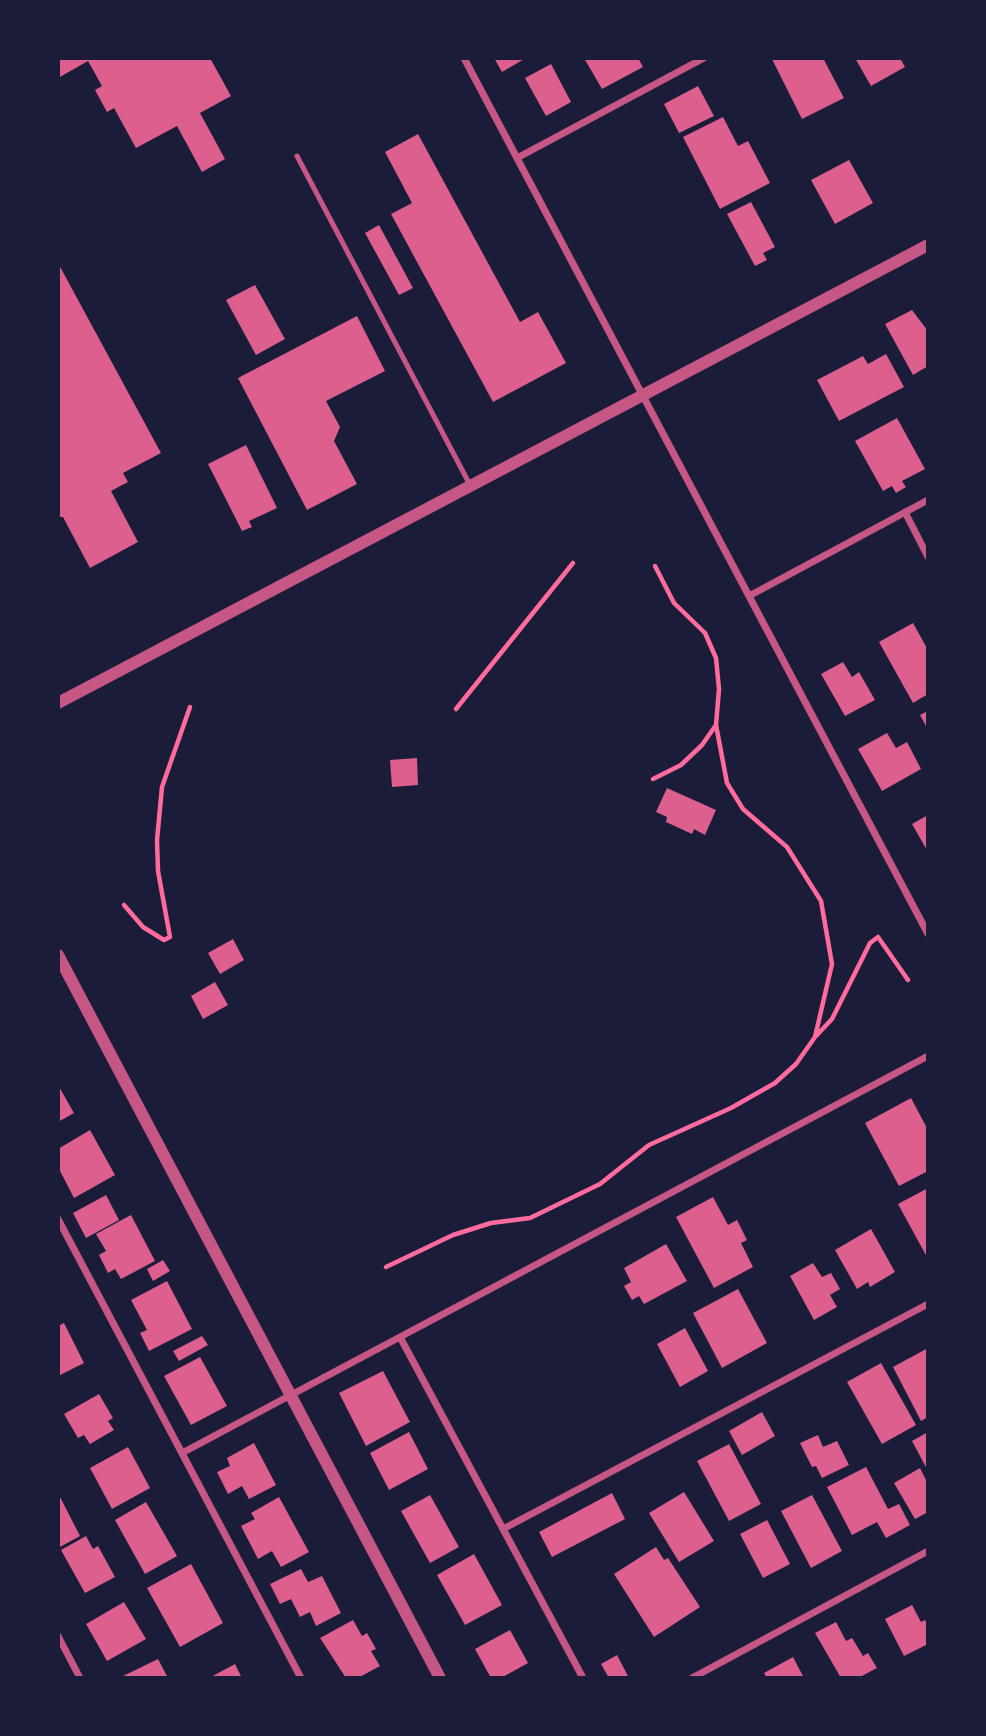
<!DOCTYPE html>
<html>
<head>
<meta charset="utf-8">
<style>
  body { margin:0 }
  #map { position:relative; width:986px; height:1736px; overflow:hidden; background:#1b1b3a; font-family:Merriweather,serif }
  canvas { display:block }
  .frame { position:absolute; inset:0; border:60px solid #1b1b3a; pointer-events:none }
</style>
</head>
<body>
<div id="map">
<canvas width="986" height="1736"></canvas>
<div class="frame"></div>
</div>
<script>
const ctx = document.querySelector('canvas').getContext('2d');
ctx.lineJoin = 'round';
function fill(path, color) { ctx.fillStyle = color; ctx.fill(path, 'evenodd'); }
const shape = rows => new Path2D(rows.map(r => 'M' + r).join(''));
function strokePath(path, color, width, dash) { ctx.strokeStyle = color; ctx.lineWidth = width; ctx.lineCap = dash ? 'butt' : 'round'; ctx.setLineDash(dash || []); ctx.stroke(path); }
fill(shape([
  [58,58,210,58,231,96,200,113,225,159,202,172,177,126,136,148,114,108,107,112,95,90,102,86,88,61,58,78],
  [494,58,526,58,502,72],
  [584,58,638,58,643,67,602,89],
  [775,58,823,58,844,98,802,119,772,59],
  [855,58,900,58,905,67,871,86],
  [551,64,571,102,546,116,525,78],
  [698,86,714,116,679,133,664,104],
  [723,117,738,146,748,141,770,183,720,209,683,137],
  [418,134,520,322,538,312,566,363,493,402,391,214,412,203,385,152],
  [849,160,873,203,835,224,811,180],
  [751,202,775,247,763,253,767,260,755,266,727,214],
  [379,225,413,288,399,295,365,233],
  [58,263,161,453,123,473,128,482,111,491,138,542,90,568,63,517,58,517],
  [255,285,285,339,256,355,226,300],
  [912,310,928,331,928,366,913,375,885,324],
  [357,316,385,371,326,401,340,427,334,441,357,484,307,510,238,378],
  [886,354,904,387,839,421,817,380,863,356,868,364],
  [897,418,925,469,902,481,906,487,896,493,892,486,883,491,855,441],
  [246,445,277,508,249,521,252,527,242,531,208,464],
  [913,623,928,650,928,694,913,703,879,642],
  [843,662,852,677,859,672,875,700,845,716,821,674],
  [928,711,928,730,920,715],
  [887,733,896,748,907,742,921,769,882,791,858,749],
  [417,758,418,785,392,787,390,760],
  [667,788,716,810,705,835,694,829,692,834,666,822,667,817,656,812],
  [928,815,928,852,912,824],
  [233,939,244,960,220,974,208,953],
  [215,982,228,1005,203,1019,191,996],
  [58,1085,74,1113,58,1122],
  [911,1098,928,1130,928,1171,899,1186,865,1123],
  [90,1130,115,1175,74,1198,58,1167,58,1149],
  [928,1188,928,1259,898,1204],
  [106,1195,119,1220,86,1238,73,1213],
  [713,1197,728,1225,737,1220,747,1240,741,1243,753,1267,714,1288,676,1217],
  [131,1215,155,1261,121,1279,115,1269,108,1273,99,1255,106,1251,96,1234],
  [871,1229,895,1272,870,1287,868,1282,857,1289,835,1250],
  [666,1244,687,1281,644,1304,639,1296,632,1300,624,1286,631,1282,624,1268],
  [163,1260,170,1271,153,1281,147,1269],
  [813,1263,822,1277,831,1273,840,1289,830,1295,837,1307,814,1320,790,1276],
  [167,1281,192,1329,149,1351,140,1333,147,1330,131,1300],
  [738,1289,767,1343,722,1368,693,1313],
  [64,1323,84,1363,58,1376,58,1326],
  [685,1328,708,1371,680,1387,657,1344],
  [202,1336,208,1345,179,1361,173,1351],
  [928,1348,928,1417,921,1421,893,1367],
  [200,1357,227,1406,191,1425,164,1376],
  [881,1363,916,1425,882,1444,847,1382],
  [383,1371,410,1422,366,1446,339,1393],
  [99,1394,113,1418,108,1421,114,1430,90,1444,84,1435,78,1438,64,1414],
  [762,1412,775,1436,742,1455,729,1431],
  [409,1432,428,1469,389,1490,370,1453],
  [928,1432,928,1471,912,1441],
  [818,1435,823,1447,837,1441,849,1465,822,1478,816,1466,812,1467,800,1443],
  [254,1443,276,1485,249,1499,242,1486,228,1494,217,1472,230,1466,227,1458],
  [729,1444,761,1504,729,1521,697,1461],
  [128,1447,150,1488,112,1509,90,1468],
  [866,1467,888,1509,899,1504,910,1525,886,1538,877,1522,852,1535,827,1487],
  [920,1468,928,1484,928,1512,915,1519,894,1483],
  [684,1492,714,1541,679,1562,649,1513],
  [58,1493,80,1536,58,1548],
  [612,1493,625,1519,552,1557,539,1532],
  [430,1495,459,1547,430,1563,401,1511],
  [812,1495,842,1551,811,1568,781,1511],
  [279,1497,309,1552,281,1567,272,1551,258,1559,241,1526,255,1519,251,1513],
  [146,1502,177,1556,145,1574,115,1520],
  [767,1520,790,1564,763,1578,740,1534],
  [86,1536,93,1549,98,1546,115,1577,85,1593,61,1550],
  [656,1547,664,1560,668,1558,700,1607,654,1637,614,1574],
  [474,1554,502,1605,465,1625,437,1575],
  [191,1564,223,1623,180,1647,147,1588],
  [301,1569,308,1582,322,1576,341,1613,316,1626,310,1612,300,1617,291,1599,280,1604,270,1584],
  [124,1602,146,1639,107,1661,86,1624],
  [912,1605,921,1622,925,1620,928,1626,928,1644,904,1656,885,1619],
  [353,1620,362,1636,367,1633,376,1649,371,1651,380,1666,358,1678,346,1678,320,1638],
  [836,1622,846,1641,852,1638,863,1656,868,1653,877,1668,858,1678,841,1678,815,1633],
  [510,1630,528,1663,501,1678,491,1678,475,1649],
  [617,1655,629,1678,609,1678,601,1664],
  [793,1657,804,1678,767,1678,764,1673],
  [158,1659,168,1678,119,1678],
  [235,1664,242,1678,209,1678]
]), '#dd5f8e');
strokePath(shape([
  [456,709,573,563],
  [653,779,681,765,702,745,716,725],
  [124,905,143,927,164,940,170,937,158,871,157,840,162,787,190,707],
  [816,1036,832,1019,870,943,878,937,908,980],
  [386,1267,453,1235,491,1223,530,1218,600,1184,649,1145,731,1108,775,1083,796,1064,815,1037,832,964,821,901,787,847,743,809,727,783,716,725,719,689,716,658,705,633,674,603,655,566]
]), '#ff6b9d', 4.5);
strokePath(shape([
  [297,156,470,485]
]), '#c65784', 5);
strokePath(shape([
  [464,58,928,934],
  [517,158,704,58],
  [905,512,928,557],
  [749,596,928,500],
  [58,1219,301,1678],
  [400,1337,583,1678],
  [182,1453,928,1056],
  [503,1529,928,1304],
  [58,1636,80,1678],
  [692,1678,928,1551]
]), '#c65784', 7);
strokePath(shape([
  [58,703,928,245],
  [58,955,440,1678]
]), '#c65784', 12);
</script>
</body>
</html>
